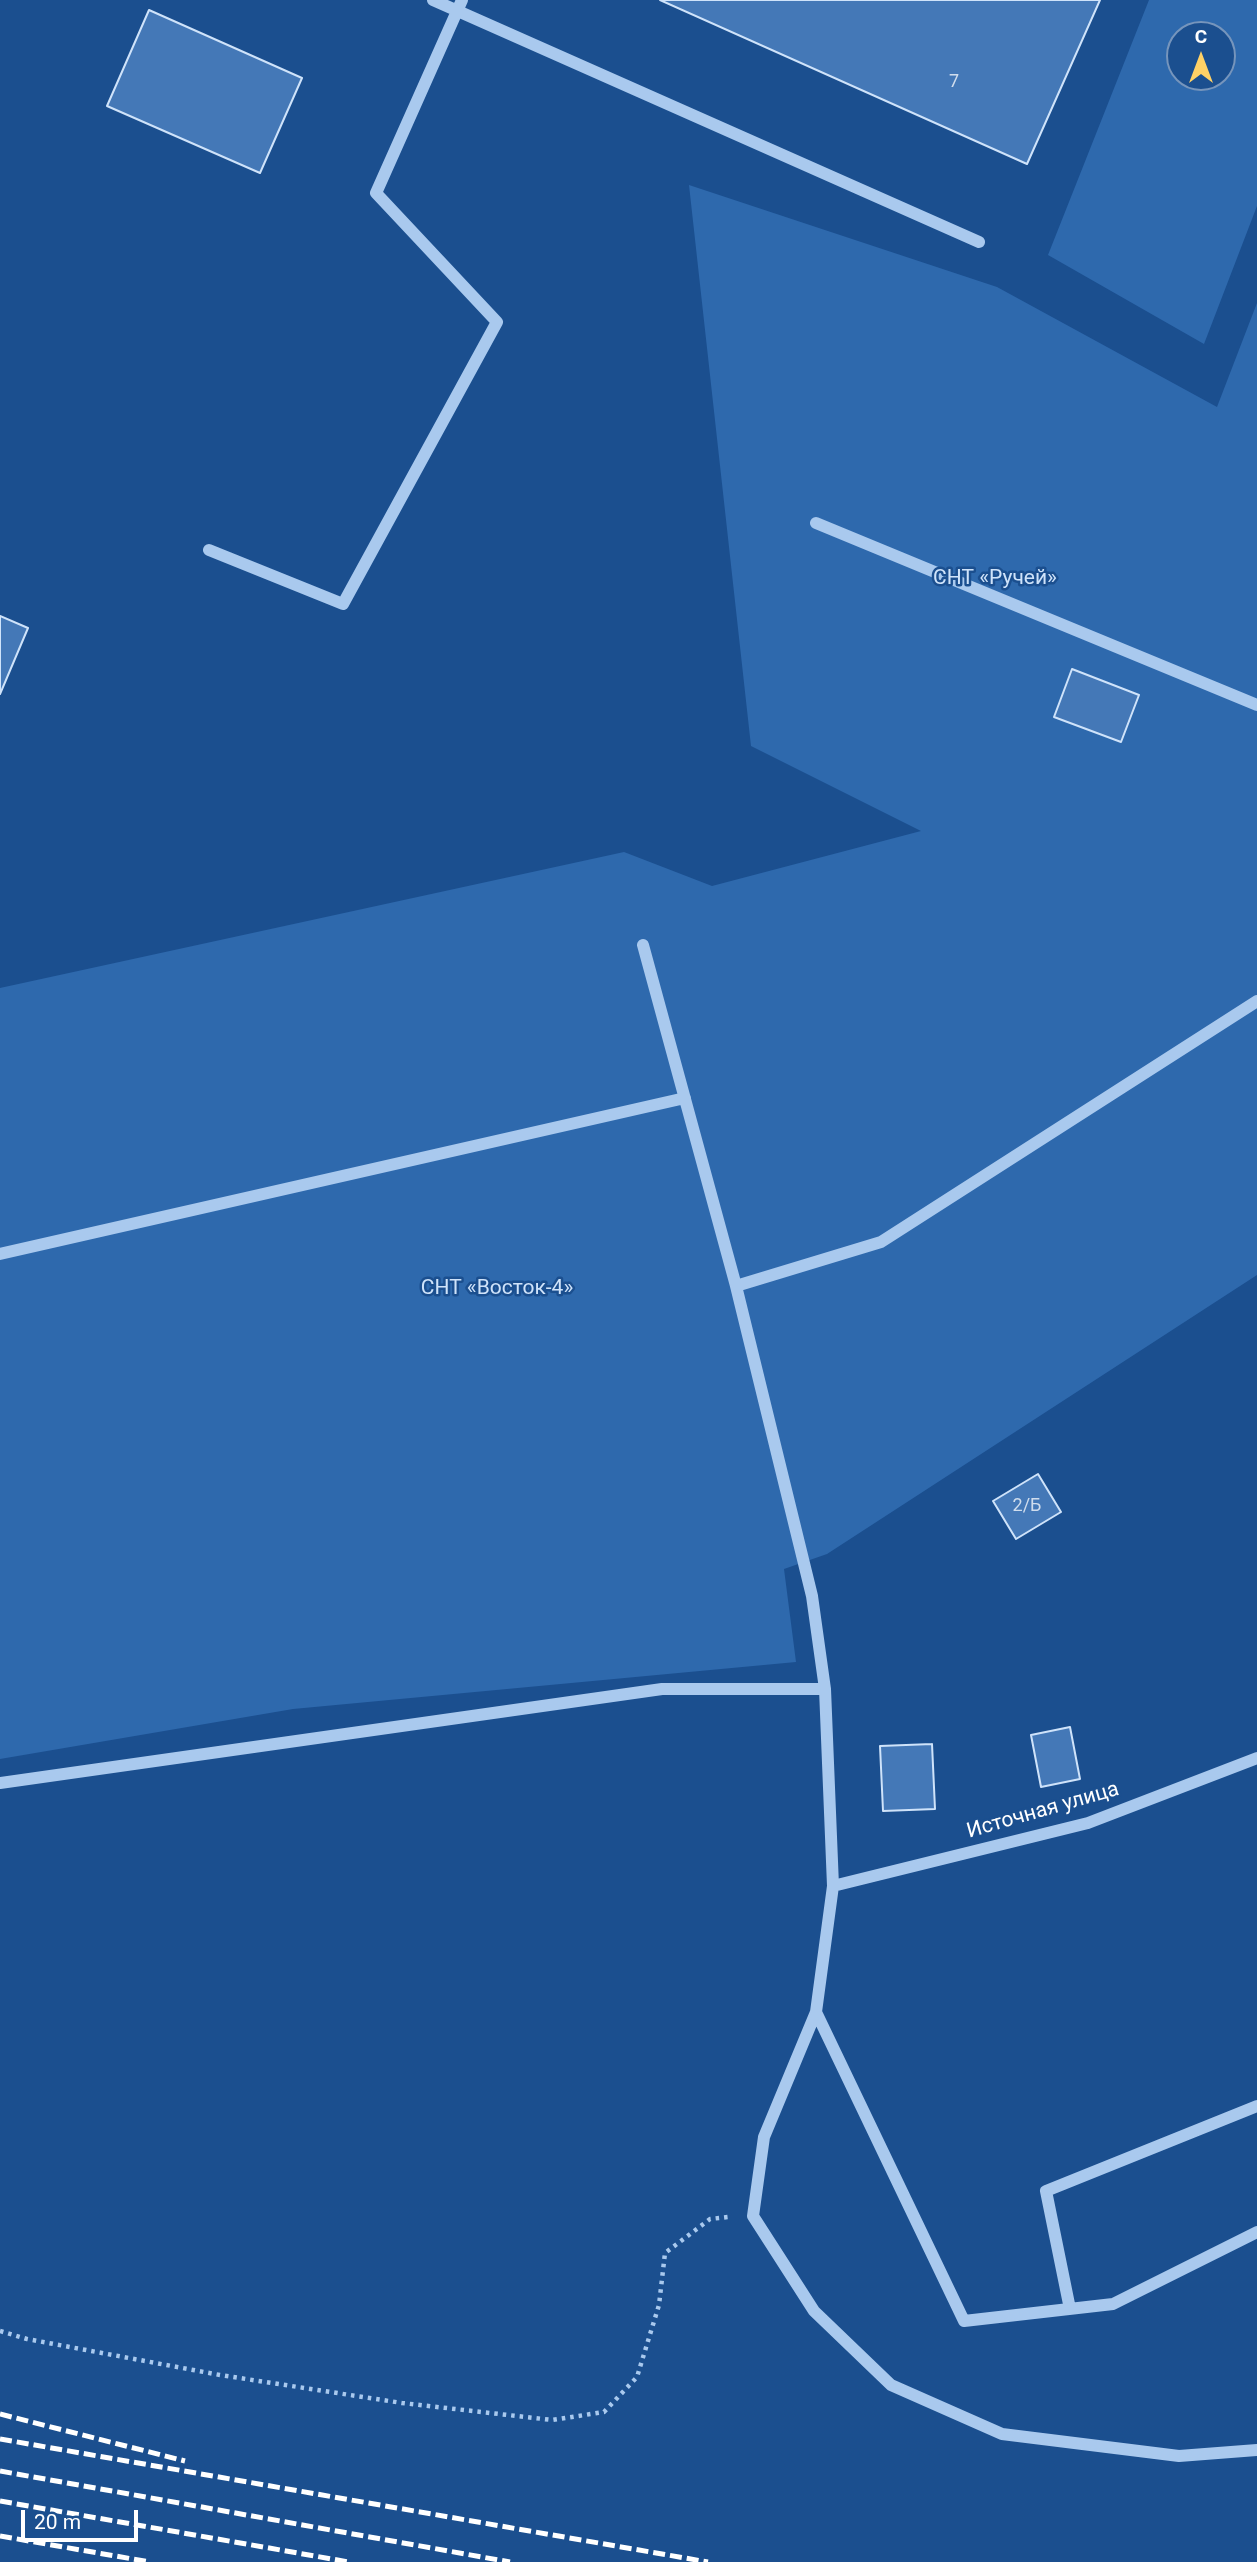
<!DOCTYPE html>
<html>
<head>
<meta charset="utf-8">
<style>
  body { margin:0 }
  #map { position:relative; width:1257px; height:2562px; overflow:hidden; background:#1b4f8f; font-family:Roboto,sans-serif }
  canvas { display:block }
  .north { position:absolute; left:1166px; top:21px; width:70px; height:70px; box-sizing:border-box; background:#1b4f8f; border:2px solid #7695bc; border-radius:50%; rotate:0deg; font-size:19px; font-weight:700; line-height:28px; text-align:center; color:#fff }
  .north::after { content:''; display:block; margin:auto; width:24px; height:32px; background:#ffd166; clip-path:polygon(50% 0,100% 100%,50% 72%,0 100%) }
  .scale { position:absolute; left:21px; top:2510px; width:117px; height:32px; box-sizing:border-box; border:4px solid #fff; border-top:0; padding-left:9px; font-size:21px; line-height:24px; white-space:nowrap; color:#fff; -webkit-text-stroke:5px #1b4f8f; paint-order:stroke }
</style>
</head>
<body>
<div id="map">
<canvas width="1257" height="2562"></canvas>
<div class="north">С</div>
<div class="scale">20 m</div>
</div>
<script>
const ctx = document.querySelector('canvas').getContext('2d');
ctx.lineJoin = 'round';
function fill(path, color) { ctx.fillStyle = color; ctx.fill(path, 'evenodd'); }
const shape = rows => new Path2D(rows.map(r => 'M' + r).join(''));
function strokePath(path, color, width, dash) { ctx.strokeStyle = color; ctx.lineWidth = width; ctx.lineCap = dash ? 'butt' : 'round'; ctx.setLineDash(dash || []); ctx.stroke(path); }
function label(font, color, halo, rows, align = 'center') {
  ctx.font = font + ' Roboto,sans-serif'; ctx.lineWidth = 5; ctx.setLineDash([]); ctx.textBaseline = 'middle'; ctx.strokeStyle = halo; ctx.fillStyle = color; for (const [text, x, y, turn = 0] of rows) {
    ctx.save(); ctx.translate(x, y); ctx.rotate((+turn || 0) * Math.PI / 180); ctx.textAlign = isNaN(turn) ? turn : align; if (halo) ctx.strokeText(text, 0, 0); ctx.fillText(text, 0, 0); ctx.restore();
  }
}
fill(shape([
  [1149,0,1257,0,1257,206,1204,344,1048,255],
  [1180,35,1222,35,1222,77,1180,77],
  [689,185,997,287,1217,407,1257,303,1257,1275,827,1554,784,1569,796,1662,293,1709,0,1759,0,988,624,852,712,886,921,831,751,746]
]), '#2e69ad');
const building = shape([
  [660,0,1100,0,1027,164,660,0],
  [149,10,302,78,260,173,107,106,149,10],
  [0,616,28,628,0,694,0,616],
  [1072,669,1139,695,1121,742,1054,717,1072,669],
  [1038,1474,1061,1512,1016,1539,993,1501,1038,1474],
  [1070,1727,1080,1779,1041,1787,1031,1735,1070,1727],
  [932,1744,935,1809,883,1811,880,1746,932,1744]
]);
fill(building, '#4478b7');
strokePath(building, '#cfe3fa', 2);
strokePath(shape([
  [0,2331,27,2339,220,2375,402,2403,552,2420,604,2412,637,2377,659,2305,665,2253,710,2219,728,2217]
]), '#a9c9ee', 4.5, [3.5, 5]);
strokePath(shape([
  [433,0,979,242],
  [816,523,1257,705],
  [209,550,343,604,497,322,376,193,462,0],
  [643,945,736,1286,812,1596,825,1689,833,1886,816,2012,964,2321,1113,2304,1257,2232],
  [0,1254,685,1098],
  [736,1286,881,1242,1257,1001],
  [0,1783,662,1689,825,1689],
  [833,1886,1088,1823,1257,1758],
  [816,2012,764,2137,753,2216,814,2311,891,2385,1002,2434,1179,2456,1257,2450],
  [1070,2309,1046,2191,1257,2106]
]), '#a9c9ee', 12);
strokePath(shape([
  [0,2414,185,2461],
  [0,2439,708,2562],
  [0,2471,510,2562],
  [0,2501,349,2562],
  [0,2536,150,2562]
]), '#fff', 5, [12, 5]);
label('18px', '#d0dded', null, [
  ["7",954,82],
  ["2/Б",1027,1506]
]);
label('21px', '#cfe3fa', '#1b4f8f', [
  ["СНТ «Ручей»",995,579],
  ["СНТ «Восток-4»",497,1289]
]);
label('21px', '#fff', '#1b4f8f', [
  ["Источная улица",1043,1811,-16]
]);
</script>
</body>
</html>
